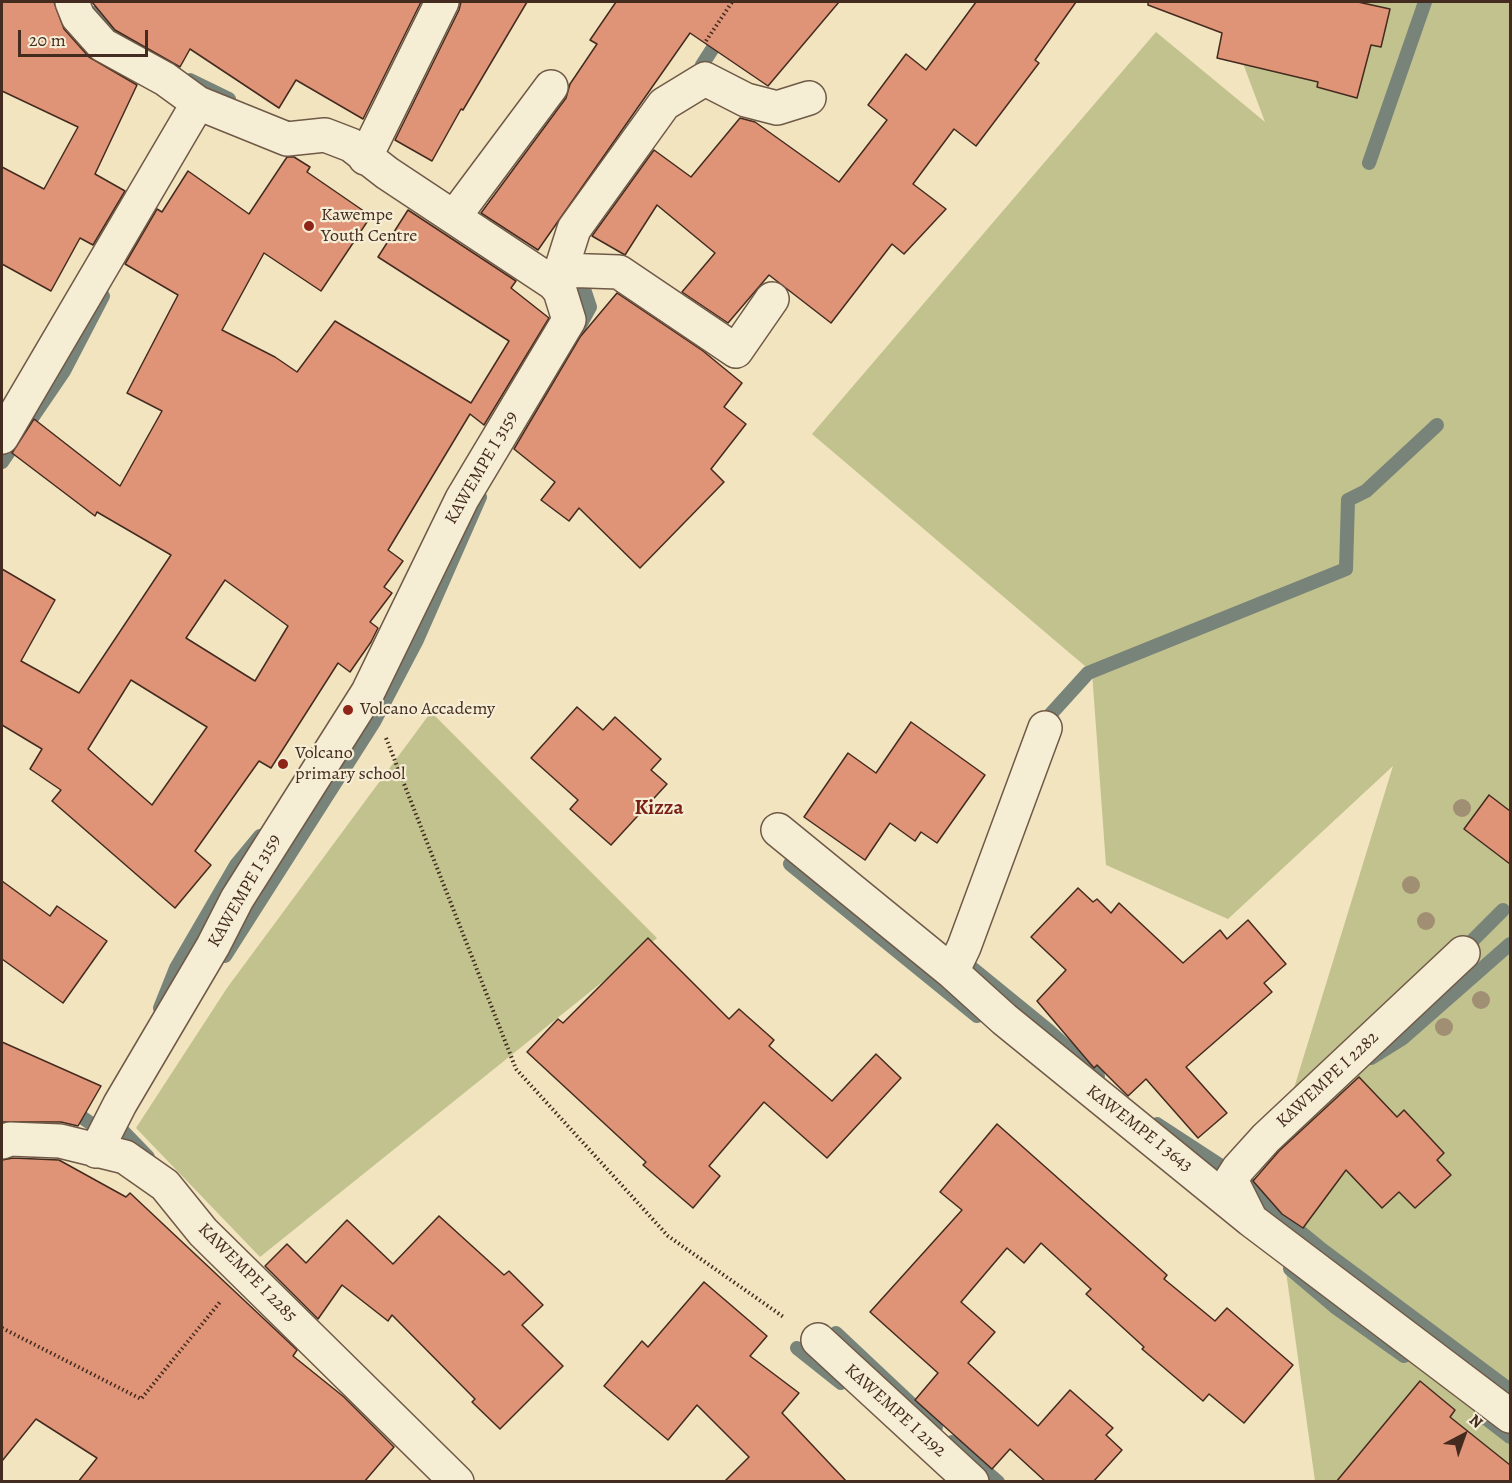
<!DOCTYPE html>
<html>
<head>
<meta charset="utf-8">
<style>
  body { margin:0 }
  #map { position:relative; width:1512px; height:1483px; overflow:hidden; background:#f1e4bf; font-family:Alegreya,serif }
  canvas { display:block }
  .frame { position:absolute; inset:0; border:3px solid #442b1f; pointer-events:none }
  .north { position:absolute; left:1434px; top:1405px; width:60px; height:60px; -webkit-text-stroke:4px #f6edd5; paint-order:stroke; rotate:41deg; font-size:16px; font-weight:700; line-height:24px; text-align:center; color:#442b1f }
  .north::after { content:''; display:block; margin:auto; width:21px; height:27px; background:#442b1f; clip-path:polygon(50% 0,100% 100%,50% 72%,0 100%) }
  .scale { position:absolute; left:18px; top:30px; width:130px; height:27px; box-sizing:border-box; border:3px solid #442b1f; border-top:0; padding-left:8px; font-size:18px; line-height:21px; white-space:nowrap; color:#442b1f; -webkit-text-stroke:4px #f6edd5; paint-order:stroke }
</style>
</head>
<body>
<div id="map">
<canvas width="1512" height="1483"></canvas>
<div class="frame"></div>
<div class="north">N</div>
<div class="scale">20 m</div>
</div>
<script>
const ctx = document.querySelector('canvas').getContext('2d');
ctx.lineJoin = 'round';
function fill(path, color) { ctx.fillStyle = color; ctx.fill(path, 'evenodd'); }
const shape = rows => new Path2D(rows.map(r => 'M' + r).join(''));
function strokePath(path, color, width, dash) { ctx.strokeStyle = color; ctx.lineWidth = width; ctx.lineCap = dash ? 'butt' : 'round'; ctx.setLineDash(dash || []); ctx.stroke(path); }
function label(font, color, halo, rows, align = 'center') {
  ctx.font = font + ' Alegreya,serif'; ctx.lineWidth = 4.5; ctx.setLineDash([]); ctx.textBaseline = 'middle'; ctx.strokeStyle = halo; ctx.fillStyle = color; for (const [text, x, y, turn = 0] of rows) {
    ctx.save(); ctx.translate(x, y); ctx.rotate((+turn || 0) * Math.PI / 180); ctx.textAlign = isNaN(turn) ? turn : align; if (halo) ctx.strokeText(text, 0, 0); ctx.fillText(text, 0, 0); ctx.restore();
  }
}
fill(shape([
  [1220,2,1510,2,1510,1481,1315,1481,1271,1163,1393,766,1228,919,1106,865,1092,672,812,434,1156,32,1265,122],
  [431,712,657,938,260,1257,136,1128,227,988]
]), '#c1c28d');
strokePath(shape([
  [95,13,140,50],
  [78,53,121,72],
  [190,80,229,99],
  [698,81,702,65,722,34],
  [1369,163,1425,2],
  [572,275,583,286,590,307,577,331],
  [2,462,64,371,103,296],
  [1039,727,1088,673,1346,569,1348,500,1366,491,1437,425],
  [790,864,977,1016],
  [1460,953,1503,910],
  [225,956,374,722,417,640,480,497],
  [967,964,1048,1030,1098,1076],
  [160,1008,176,968,236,865,260,836],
  [1371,1058,1403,1038,1510,944],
  [70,1109,96,1127,102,1117],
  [123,1117,118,1126,148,1157],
  [1157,1124,1249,1184,1282,1217,1320,1248,1510,1390],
  [1290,1269,1335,1307,1404,1356],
  [836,1333,936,1427],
  [797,1348,841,1383],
  [1488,1420,1510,1437],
  [952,1442,998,1482]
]), '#78837a', 14);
const building = shape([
  [2,2,54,2,64,29,89,57,137,85,95,174,125,191,93,245,80,238,51,291,2,264,2,167,44,189,78,127,2,91,2,2],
  [92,2,421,2,363,119,296,80,279,108,190,49,180,67,115,30,92,2],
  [461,2,527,2,463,110,461,109,432,161,395,140,459,10,461,2],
  [616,2,839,2,768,86,690,33,538,250,481,213,566,98,570,84,597,44,590,40,616,2],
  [976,2,1076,2,1035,60,1039,63,976,146,954,129,913,184,946,209,904,254,892,244,831,323,769,275,728,323,682,292,715,253,657,205,625,255,592,236,654,150,691,177,740,118,755,122,839,182,887,120,868,105,906,54,926,70,976,2],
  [1148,2,1358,2,1390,9,1381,47,1371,45,1357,98,1317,87,1318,82,1217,58,1222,33,1148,5,1148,2],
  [287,157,294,157,310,167,307,172,371,216,321,291,264,253,222,330,275,357,297,372,335,321,471,403,509,341,378,257,408,210,516,281,511,288,549,318,484,425,470,414,388,550,403,561,384,587,392,593,370,622,378,628,371,642,350,672,338,663,271,768,259,761,195,851,211,865,175,908,52,801,61,790,30,769,42,749,2,725,2,569,55,600,21,661,79,693,171,555,97,512,95,516,12,453,34,419,120,486,162,411,127,393,178,295,125,264,157,209,162,212,188,171,249,214,287,157],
  [225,580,288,626,255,681,186,638,225,580],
  [131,680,207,727,152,805,88,749,131,680],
  [617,293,703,351,742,383,724,407,746,424,711,469,724,482,640,568,579,508,569,521,541,500,555,482,514,449,580,337,617,293],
  [577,707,603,730,615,717,661,759,651,770,667,784,611,845,570,809,578,800,531,758,577,707],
  [911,722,985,775,937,843,921,832,915,841,890,823,865,860,804,817,848,753,876,773,911,722],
  [1489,795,1510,811,1510,864,1464,829,1489,795],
  [2,881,50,916,57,906,107,941,63,1003,2,959,2,881],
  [1078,888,1093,902,1097,899,1111,913,1119,903,1183,963,1220,930,1227,939,1248,920,1286,964,1264,983,1272,992,1186,1067,1227,1113,1198,1138,1146,1079,1128,1096,1097,1065,1094,1068,1037,1001,1066,970,1031,937,1078,888],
  [648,938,729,1019,739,1009,774,1040,769,1046,832,1101,876,1054,901,1078,827,1158,764,1102,709,1166,720,1176,693,1208,643,1165,646,1162,527,1052,558,1019,563,1023,648,938],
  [2,1042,101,1086,78,1126,61,1122,2,1122,2,1042],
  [1359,1077,1397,1117,1404,1110,1444,1153,1437,1160,1451,1175,1415,1208,1399,1192,1382,1208,1346,1170,1303,1228,1282,1214,1253,1181,1279,1151,1359,1077],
  [997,1124,1167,1275,1164,1279,1215,1321,1227,1308,1293,1365,1244,1423,1209,1394,1203,1401,1142,1349,1144,1347,1086,1294,1091,1289,1041,1243,1024,1263,1007,1248,961,1302,995,1332,968,1363,1038,1426,1070,1390,1113,1428,1106,1435,1122,1450,1093,1482,1046,1482,1010,1449,992,1469,915,1400,938,1373,870,1312,962,1210,940,1192,997,1124],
  [13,1158,59,1160,126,1197,130,1193,297,1350,293,1356,344,1397,394,1447,364,1482,78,1482,97,1458,36,1419,2,1461,2,1160,13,1158],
  [439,1216,504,1275,509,1271,543,1305,522,1325,563,1366,500,1429,472,1402,475,1399,392,1315,388,1321,342,1285,318,1319,265,1266,287,1244,306,1263,347,1220,393,1264,439,1216],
  [704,1282,767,1336,750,1356,799,1393,782,1413,847,1482,724,1482,749,1457,697,1405,668,1440,604,1386,642,1341,648,1347,704,1282],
  [1420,1381,1455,1410,1450,1417,1510,1465,1510,1482,1336,1482,1420,1381]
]);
fill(building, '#e09477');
strokePath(building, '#442b1f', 1.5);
const minor = shape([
  [72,2,78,17,103,45,165,79,198,103,287,139,325,135,351,145,387,173,553,283,560,291,569,320,462,499,368,692,237,899,213,946,120,1104,96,1151],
  [365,158,442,2],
  [454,217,551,87],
  [561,270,619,272,736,351,772,299],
  [553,283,561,270,574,229,664,104,705,79,746,100,777,108,809,98],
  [2,437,198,103],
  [778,830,952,972,1004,1019,1251,1220,1510,1416],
  [952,972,964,947,1045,728],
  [2,1142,10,1139,60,1141,125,1157,165,1185,203,1232,457,1482],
  [1249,1216,1231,1180,1238,1169,1266,1138,1463,953],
  [818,1340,972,1482]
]);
strokePath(minor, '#6f5947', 36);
strokePath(shape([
  [706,41,732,2],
  [386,738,516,1069,668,1236,785,1318],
  [2,1328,141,1399,220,1302]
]), '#442b1f', 4, [1.5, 3]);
strokePath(minor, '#f6edd5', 33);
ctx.fillStyle = '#a08f73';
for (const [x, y] of [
  [1462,808],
  [1411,885],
  [1426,921],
  [1481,1000],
  [1444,1027]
]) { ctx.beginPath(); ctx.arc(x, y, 9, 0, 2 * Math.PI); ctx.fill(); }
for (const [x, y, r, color] of [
  [309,226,6,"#8f2418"],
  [348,710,6,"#8f2418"],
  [283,764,6,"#8f2418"]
]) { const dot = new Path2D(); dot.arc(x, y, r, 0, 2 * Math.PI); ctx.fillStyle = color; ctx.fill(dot); strokePath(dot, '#f6edd5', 2); }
label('18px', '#442b1f', '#f6edd5', [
  ["Kawempe",321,216],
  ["Youth Centre",321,237],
  ["Volcano Accademy",360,710],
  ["Volcano",295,754],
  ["primary school",295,775]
], 'left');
label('18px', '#442b1f', '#f6edd5', [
  ["KAWEMPE I 3159",482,468,-60],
  ["KAWEMPE I 3159",245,891,-60],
  ["KAWEMPE I 2282",1328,1080,-43],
  ["KAWEMPE I 3643",1139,1129,38],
  ["KAWEMPE I 2285",247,1273,45],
  ["KAWEMPE I 2192",895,1411,42]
]);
label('bold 21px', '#7a1f14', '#f6edd5', [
  ["Kizza",659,809]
]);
</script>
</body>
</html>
